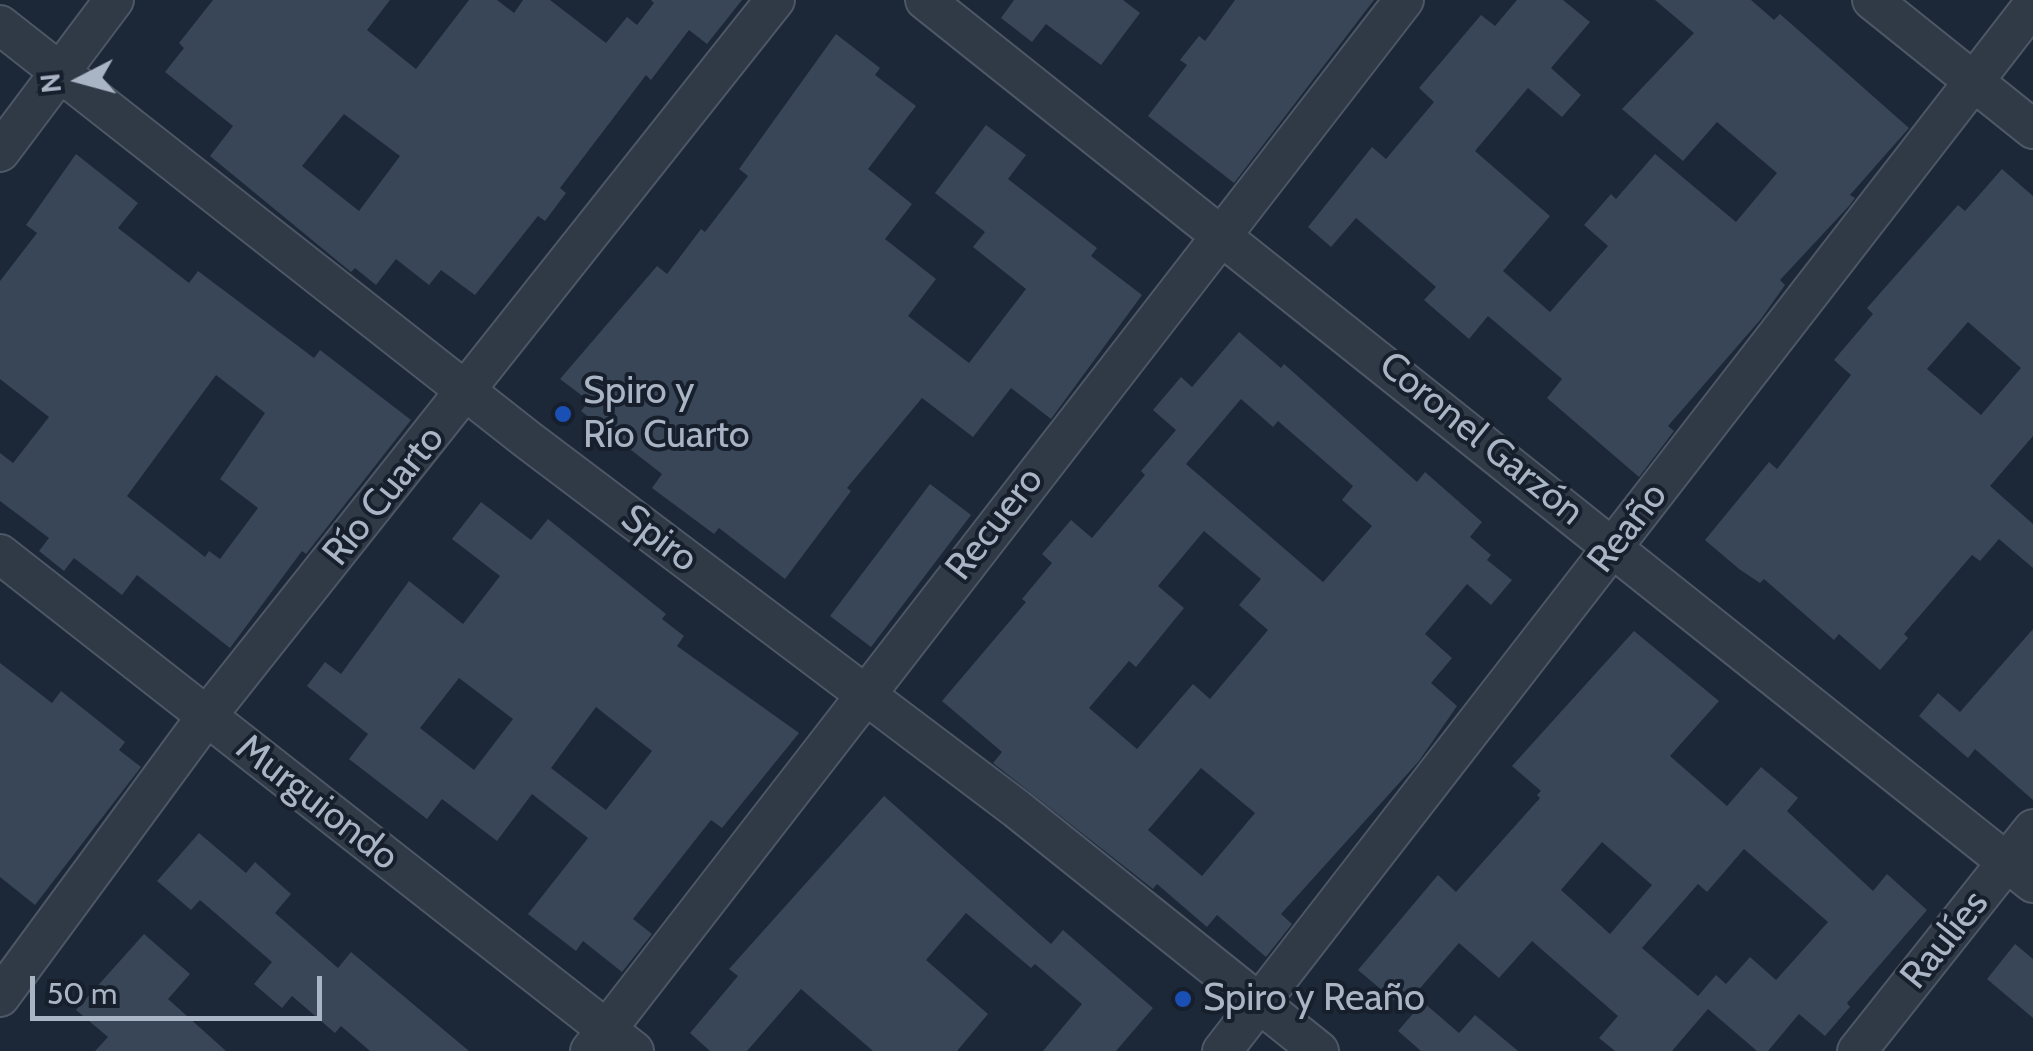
<!DOCTYPE html>
<html>
<head>
<meta charset="utf-8">
<style>
  body { margin:0 }
  #map { position:relative; width:2033px; height:1051px; overflow:hidden; background:#1c2837; font-family:Cabin,sans-serif }
  canvas { display:block }
  .north { position:absolute; left:30px; top:30px; width:100px; height:100px; -webkit-text-stroke:8px #161f2b; paint-order:stroke; rotate:264deg; font-size:28px; font-weight:700; line-height:40px; text-align:center; color:#a9b4c5 }
  .north::after { content:''; display:block; margin:auto; width:35px; height:45px; background:#a9b4c5; clip-path:polygon(50% 0,100% 100%,50% 72%,0 100%) }
  .scale { position:absolute; left:30px; top:976px; width:292px; height:45px; box-sizing:border-box; border:5px solid #a9b4c5; border-top:0; padding-left:12px; font-size:30px; line-height:35px; white-space:nowrap; color:#a9b4c5; -webkit-text-stroke:8px #161f2b; paint-order:stroke }
</style>
</head>
<body>
<div id="map">
<canvas width="2033" height="1051"></canvas>
<div class="north">N</div>
<div class="scale">50 m</div>
</div>
<script>
const ctx = document.querySelector('canvas').getContext('2d');
ctx.lineJoin = 'round';
function fill(path, color) { ctx.fillStyle = color; ctx.fill(path, 'evenodd'); }
const shape = rows => new Path2D(rows.map(r => 'M' + r).join(''));
function strokePath(path, color, width, dash) { ctx.strokeStyle = color; ctx.lineWidth = width; ctx.lineCap = dash ? 'butt' : 'round'; ctx.setLineDash(dash || []); ctx.stroke(path); }
function label(font, color, halo, rows, align = 'center') {
  ctx.font = font + ' Cabin,sans-serif'; ctx.lineWidth = 8; ctx.setLineDash([]); ctx.textBaseline = 'middle'; ctx.strokeStyle = halo; ctx.fillStyle = color; for (const [text, x, y, turn = 0] of rows) {
    ctx.save(); ctx.translate(x, y); ctx.rotate((+turn || 0) * Math.PI / 180); ctx.textAlign = isNaN(turn) ? turn : align; if (halo) ctx.strokeText(text, 0, 0); ctx.fillText(text, 0, 0); ctx.restore();
  }
}
fill(shape([
  [213,0,390,0,367,30,416,69,469,0,497,0,514,13,523,0,550,0,606,43,627,17,637,25,654,3,651,0,742,0,707,44,689,30,651,80,646,75,560,188,566,193,545,221,538,216,475,295,441,270,429,285,396,259,376,285,355,268,351,272,210,156,233,126,165,72,184,48,179,43],
  [344,114,400,156,359,211,302,166],
  [1014,0,1123,0,1140,13,1101,65,1046,24,1032,42,1001,18],
  [1235,0,1374,0,1234,183,1148,116,1187,65,1180,60,1199,36,1205,41],
  [1517,0,1563,0,1590,22,1551,68,1581,95,1562,117,1528,88,1475,151,1550,216,1503,271,1550,312,1608,246,1584,225,1611,194,1616,199,1655,154,1736,222,1777,173,1717,122,1683,161,1622,109,1694,33,1655,0,1751,0,1774,20,1780,14,1909,128,1850,195,1855,198,1849,206,1780,280,1785,285,1761,319,1668,426,1674,431,1639,477,1547,398,1562,379,1488,316,1469,339,1424,300,1436,287,1356,218,1331,247,1308,227,1372,147,1386,159,1434,102,1419,88,1481,15,1495,26],
  [836,34,880,68,875,75,916,106,868,169,912,204,885,239,936,279,908,316,969,363,1026,289,973,247,985,232,935,193,986,125,1026,155,1008,179,1097,248,1091,256,1142,295,1051,419,1011,388,973,437,922,398,847,488,851,491,785,579,719,528,714,534,652,488,662,474,581,411,589,401,560,379,657,266,667,274,701,229,705,232,748,176,739,169],
  [76,154,138,203,118,228,189,283,198,271,314,358,320,350,411,420,306,554,302,551,230,648,137,575,122,595,74,558,64,571,39,551,49,538,0,501,0,453,13,463,49,417,0,379,0,281,37,233,26,225],
  [216,375,265,413,220,479,258,508,220,559,209,551,205,557,127,496],
  [2002,169,2033,196,2033,436,1990,486,2033,524,2033,568,1999,539,1980,561,1972,555,1904,634,1908,638,1880,670,1839,634,1834,640,1764,579,1760,583,1739,569,1705,540,1769,462,1777,469,1851,375,1834,360,1873,314,1867,308,1958,205,1965,211],
  [1968,322,2021,368,1981,415,1927,369],
  [1239,332,1281,368,1284,364,1417,482,1425,472,1482,522,1470,537,1491,555,1487,560,1512,580,1491,605,1467,584,1425,634,1452,658,1431,683,1457,706,1419,761,1281,914,1292,924,1266,957,1217,915,1207,927,1157,884,1153,889,993,763,1002,752,942,701,1026,602,1022,599,1052,563,1042,554,1071,520,1092,538,1145,475,1141,471,1176,430,1153,410,1181,377,1192,387],
  [1241,399,1273,427,1278,421,1353,486,1342,500,1372,526,1323,582,1186,464],
  [1204,531,1261,579,1239,605,1268,630,1210,699,1193,684,1137,749,1089,708,1129,661,1136,667,1184,608,1158,586],
  [1201,768,1255,813,1202,876,1148,830],
  [930,484,971,515,871,647,830,616],
  [481,502,531,540,548,519,666,614,662,619,684,636,677,646,799,733,722,828,711,820,633,919,652,934,622,972,583,941,576,951,528,914,588,838,532,794,497,841,442,799,427,819,349,759,368,734,307,686,325,662,341,674,409,581,463,624,500,576,452,539],
  [459,678,513,719,474,770,420,728],
  [596,707,652,751,606,810,551,768],
  [2033,629,2033,800,1975,749,1968,758,1919,716,1938,693,1960,712],
  [1634,631,1719,701,1670,756,1727,806,1761,767,1798,798,1787,811,1873,891,1887,874,1927,910,1847,1003,1850,1007,1825,1036,1799,1014,1768,1051,1757,1051,1708,1009,1672,1051,1615,1051,1599,1038,1618,1016,1532,941,1499,978,1459,943,1403,1008,1358,970,1438,875,1456,892,1540,798,1537,795,1541,791,1512,766],
  [1602,842,1652,885,1610,934,1561,890],
  [1744,849,1828,922,1776,980,1750,957,1726,984,1716,975,1698,996,1642,948,1698,884,1707,892],
  [0,663,52,703,61,691,125,742,119,750,141,767,35,905,0,877],
  [884,796,1051,944,1063,930,1153,1008,1116,1051,1043,1051,1082,1004,1035,964,1031,968,966,913,926,960,988,1014,957,1051,873,1051,801,989,747,1051,710,1051,690,1033,738,976,729,969],
  [199,833,246,873,255,862,291,894,275,913,338,968,351,952,469,1051,370,1051,341,1026,335,1033,292,996,282,1008,254,984,272,962,200,900,191,910,157,881],
  [144,934,190,974,168,999,226,1051,95,1051,108,1037,76,1010],
  [2015,944,2033,959,2033,1018,1987,979],
  [1423,1002,1459,1033,1475,1015,1518,1051,1421,1051,1398,1031]
]), '#384658');
const minor = shape([
  [925,0,2033,883],
  [1872,0,2033,129],
  [0,25,528,440,1017,809,1319,1051],
  [0,152,114,0],
  [0,554,634,1051],
  [0,997,206,717,775,0],
  [590,1051,1404,0],
  [1222,1051,2033,5],
  [1857,1051,2033,829]
]);
strokePath(minor, '#4d5766', 42);
strokePath(minor, '#303a47', 38);
for (const [x, y, r, color] of [
  [563,414,10,"#1a4fb4"],
  [1183,999,10,"#1a4fb4"]
]) { const dot = new Path2D(); dot.arc(x, y, r, 0, 2 * Math.PI); ctx.fillStyle = color; ctx.fill(dot); strokePath(dot, '#161f2b', 4); }
label('38px', '#a9b4c5', '#161f2b', [
  ["Spiro y",583,392],
  ["Río Cuarto",583,436],
  ["Spiro y Reaño",1203,999]
], 'left');
label('38px', '#a9b4c5', '#161f2b', [
  ["Coronel Garzón",1481,439,39],
  ["Río Cuarto",384,496,-51],
  ["Recuero",995,524,-52],
  ["Reaño",1628,528,-52],
  ["Spiro",659,539,37],
  ["Murguiondo",317,803,38],
  ["Raulíes",1945,940,-51]
]);
</script>
</body>
</html>
